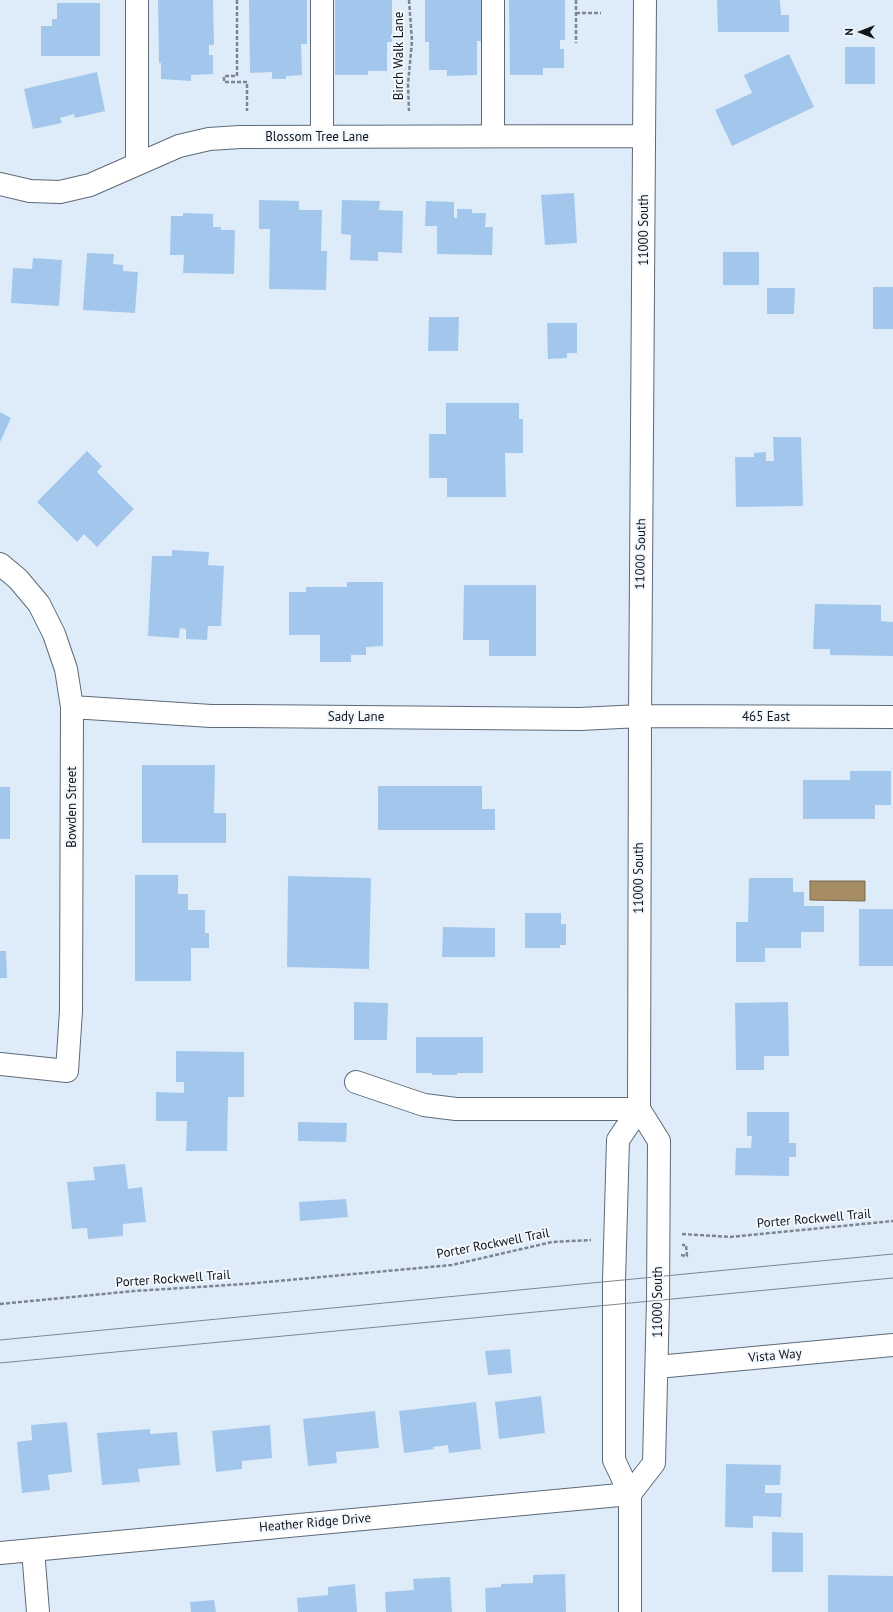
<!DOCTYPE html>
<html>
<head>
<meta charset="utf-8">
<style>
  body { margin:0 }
  #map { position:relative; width:893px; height:1612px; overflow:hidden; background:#deecfa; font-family:"PT Sans",sans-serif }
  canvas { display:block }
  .north { position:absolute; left:841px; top:12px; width:40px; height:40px; -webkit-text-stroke:3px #f2f8fe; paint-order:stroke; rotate:270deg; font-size:11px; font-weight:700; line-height:16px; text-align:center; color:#11151a }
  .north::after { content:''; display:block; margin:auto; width:14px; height:18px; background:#11151a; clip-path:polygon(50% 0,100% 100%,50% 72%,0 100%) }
</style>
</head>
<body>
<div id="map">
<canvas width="893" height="1612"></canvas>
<div class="north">N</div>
</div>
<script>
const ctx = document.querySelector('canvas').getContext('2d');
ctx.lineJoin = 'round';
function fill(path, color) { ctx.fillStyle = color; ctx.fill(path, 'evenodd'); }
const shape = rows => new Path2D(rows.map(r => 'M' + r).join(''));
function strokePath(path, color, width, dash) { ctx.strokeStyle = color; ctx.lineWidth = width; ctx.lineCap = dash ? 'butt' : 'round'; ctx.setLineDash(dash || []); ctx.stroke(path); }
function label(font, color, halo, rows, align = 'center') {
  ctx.font = font + ' "PT Sans",sans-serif'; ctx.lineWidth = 4; ctx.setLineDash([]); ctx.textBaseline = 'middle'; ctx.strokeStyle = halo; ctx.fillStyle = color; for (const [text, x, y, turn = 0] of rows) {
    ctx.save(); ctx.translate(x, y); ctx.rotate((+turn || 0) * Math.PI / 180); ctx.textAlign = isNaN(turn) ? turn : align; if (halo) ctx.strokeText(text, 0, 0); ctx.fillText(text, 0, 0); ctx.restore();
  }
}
const water = shape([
  [810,881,865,881,865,901,810,900,810,881]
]);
fill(water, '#a58c62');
strokePath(water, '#79684c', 1);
fill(shape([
  [158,0,213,0,214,45,209,45,209,55,213,55,213,74,191,75,191,81,161,79,161,63,159,63],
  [249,0,307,0,307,44,301,44,302,75,286,76,286,79,272,79,272,72,250,73],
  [335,0,392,0,392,42,387,42,387,71,368,71,368,75,335,75],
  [425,0,481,0,481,41,477,41,477,75,447,76,447,70,429,70,429,42,425,42],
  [509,0,565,0,565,40,560,40,560,49,564,49,564,68,543,68,543,75,510,75],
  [717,0,780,0,781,15,789,15,789,32,718,32],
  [57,3,100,3,100,56,41,56,41,26,52,26,52,19,57,19],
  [845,47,875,47,875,84,845,84],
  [789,54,814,107,732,146,715,110,752,93,744,75],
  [97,72,105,111,75,118,74,114,60,118,62,123,33,129,24,89],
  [574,193,577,243,545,245,541,195],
  [259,200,299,201,299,210,322,210,321,251,327,251,326,290,269,289,270,229,259,229],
  [342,200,380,201,379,210,403,211,402,253,378,252,378,261,350,260,351,235,341,234],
  [426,201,454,202,454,218,457,218,457,209,472,209,472,213,486,213,485,227,493,227,492,255,437,254,437,226,425,226],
  [183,213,213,214,213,227,221,227,221,230,235,230,234,274,183,273,184,255,170,255,171,216,183,216],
  [723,252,759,252,759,285,723,285],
  [87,253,114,254,113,264,123,265,123,271,138,272,135,313,83,310],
  [33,258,62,260,59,306,11,303,13,268,32,269],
  [873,287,893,287,893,329,873,329],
  [767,288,795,288,794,314,767,314],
  [429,317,459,317,458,351,428,351],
  [547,323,577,323,577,353,567,353,567,358,548,359],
  [446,403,519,403,519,419,523,419,523,453,505,453,506,497,447,497,447,478,429,478,429,434,446,434],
  [0,412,11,418,0,442],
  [773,437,801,437,803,506,736,507,735,457,754,457,754,453,766,452,766,461,774,461],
  [87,451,102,466,97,472,134,509,97,547,84,534,77,542,37,502],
  [172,550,209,552,208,565,224,566,221,626,208,626,207,640,186,639,186,629,180,628,179,638,148,636,152,556,172,556],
  [347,582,383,582,383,646,366,647,366,655,351,655,351,662,320,662,320,635,289,635,289,592,306,592,306,587,347,587],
  [464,585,536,585,536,656,489,656,489,640,463,640],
  [815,604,881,605,881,621,893,622,893,656,830,655,830,649,813,649],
  [142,765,215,765,214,813,226,813,226,843,142,843],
  [850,771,891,771,891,805,875,805,875,819,803,819,803,780,850,780],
  [378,786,482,786,482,809,495,809,495,830,378,830],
  [0,787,10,787,10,839,0,839],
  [135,875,178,875,178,894,188,894,188,910,205,910,205,933,209,933,209,948,191,948,191,981,135,981],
  [288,876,371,878,369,969,287,967],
  [749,878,793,878,793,892,804,892,804,906,824,906,824,932,801,932,801,948,765,948,765,962,736,962,736,922,748,922],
  [859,909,893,909,893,966,859,966],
  [525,913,561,913,561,924,566,924,566,945,560,945,560,948,525,948],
  [443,927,495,928,495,957,442,957],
  [0,951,6,951,7,978,0,978],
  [354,1002,388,1003,387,1040,354,1040],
  [788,1002,789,1056,764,1056,764,1070,736,1070,735,1003],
  [416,1037,483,1037,483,1073,457,1073,457,1075,432,1075,432,1073,416,1073],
  [176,1051,244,1052,244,1097,228,1097,227,1151,186,1151,187,1121,156,1121,156,1092,184,1093,184,1082,176,1082],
  [747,1112,789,1112,789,1143,796,1143,796,1157,789,1157,789,1176,735,1175,736,1148,751,1148,752,1136,747,1136],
  [298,1122,347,1123,346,1142,298,1141],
  [125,1164,128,1189,142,1187,146,1222,123,1224,123,1236,88,1239,87,1228,72,1229,67,1182,95,1180,93,1167],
  [346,1199,348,1217,300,1221,299,1202],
  [510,1349,512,1373,488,1375,485,1351],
  [541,1396,545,1433,499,1439,495,1402],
  [476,1402,481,1449,449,1453,448,1445,433,1447,434,1449,404,1453,399,1411],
  [375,1411,379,1448,336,1452,337,1463,308,1466,303,1419],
  [67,1422,72,1472,48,1475,50,1490,22,1493,17,1442,32,1440,31,1425],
  [270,1425,272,1458,242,1461,242,1469,216,1472,212,1431],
  [150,1429,150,1434,177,1432,180,1465,138,1469,140,1482,102,1485,97,1433],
  [726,1464,781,1465,780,1485,765,1485,765,1493,782,1493,781,1517,753,1516,753,1528,725,1527],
  [772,1532,803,1533,803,1572,772,1572],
  [565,1574,566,1612,486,1612,485,1588,501,1587,501,1584,533,1583,533,1575],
  [828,1575,893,1576,893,1612,828,1612],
  [450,1577,452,1612,386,1612,385,1592,414,1590,413,1579],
  [355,1584,357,1612,298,1612,297,1598,328,1595,328,1587],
  [214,1600,216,1612,191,1612,190,1602]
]), '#a3c7ec');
const minor = shape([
  [322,0,322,137],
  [493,0,493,136],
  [137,164,137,0],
  [0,184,30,191,60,192,90,185,179,146,209,139,240,137,644,136],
  [0,564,18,579,39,604,54,634,66,669,72,707,71,1011,67,1071,0,1064],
  [72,707,211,716,245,716,580,719,640,716,893,717],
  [356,1082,424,1105,456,1109,639,1109],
  [657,1367,893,1345],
  [630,1494,654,1463,658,1300,659,1141,639,1109,640,716,645,0],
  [33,1550,38,1612],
  [0,1553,630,1494],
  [630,1612,630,1494,614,1460,614,1281,618,1140,639,1109]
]);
strokePath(minor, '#5e6a77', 24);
strokePath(shape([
  [237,0,237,76,224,76,224,82,247,82,247,111],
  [409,0,412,41,408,84,409,111],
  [576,0,576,43],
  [576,13,601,13],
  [682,1234,730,1237,893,1221],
  [681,1255,687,1256,686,1245,682,1245],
  [0,1304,134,1291,245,1284,452,1265,552,1242,591,1240]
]), '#7c858f', 2.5, [4, 2]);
strokePath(minor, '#fff', 22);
strokePath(shape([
  [0,1340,893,1254],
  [0,1363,893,1278]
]), '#7d8790', 1);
label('13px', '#11151a', '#f2f8fe', [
  ["Birch Walk Lane",399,56,-90],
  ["Blossom Tree Lane",317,137],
  ["11000 South",644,230,-90],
  ["11000 South",641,554,-89],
  ["Sady Lane",356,717],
  ["465 East",766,717],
  ["Bowden Street",72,807,-90],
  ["11000 South",639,878,-90],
  ["Porter Rockwell Trail",814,1219,-5],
  ["Porter Rockwell Trail",493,1244,-11],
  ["Porter Rockwell Trail",173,1279,-4],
  ["11000 South",658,1302,-90],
  ["Vista Way",775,1356,-5],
  ["Heather Ridge Drive",315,1523,-5]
]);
</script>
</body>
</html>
